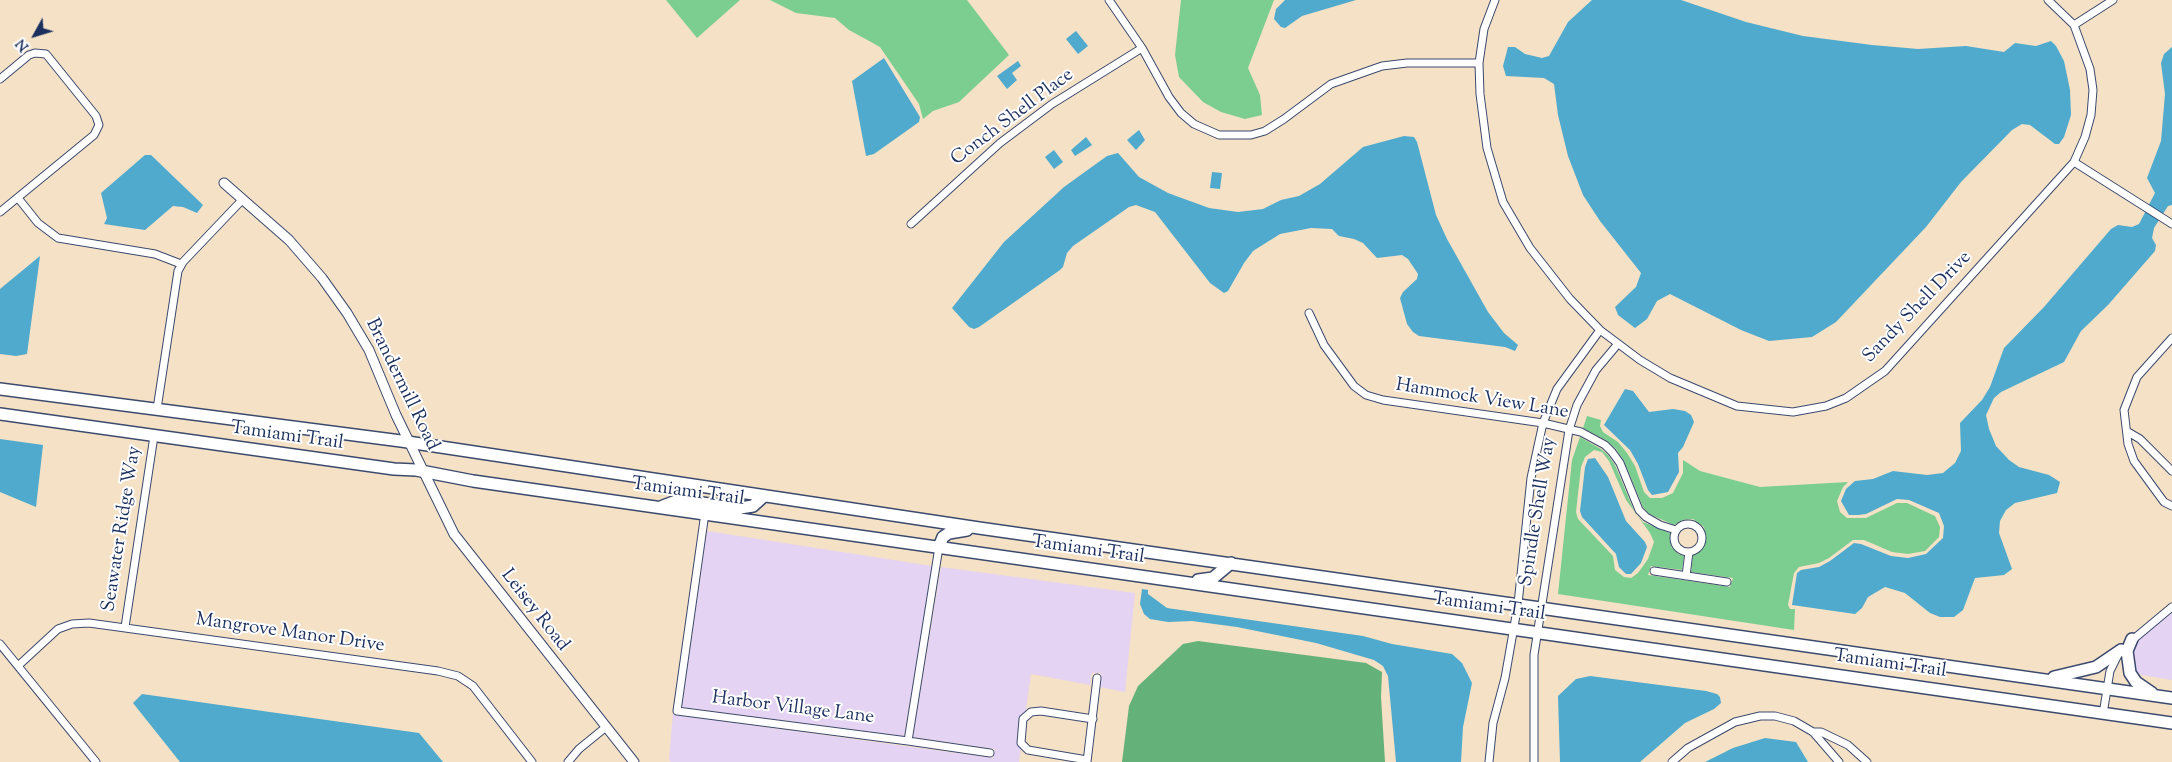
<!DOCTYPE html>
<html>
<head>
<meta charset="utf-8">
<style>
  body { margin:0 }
  #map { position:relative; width:2172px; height:762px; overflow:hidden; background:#f4e1c6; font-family:"Sorts Mill Goudy",serif }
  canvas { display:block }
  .north { position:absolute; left:10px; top:10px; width:50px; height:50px; -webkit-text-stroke:4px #fff; paint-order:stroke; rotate:231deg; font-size:14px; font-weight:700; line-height:20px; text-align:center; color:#1b2f5e }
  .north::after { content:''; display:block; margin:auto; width:18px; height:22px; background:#1b2f5e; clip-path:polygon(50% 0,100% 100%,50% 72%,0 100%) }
</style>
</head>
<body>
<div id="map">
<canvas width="2172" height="762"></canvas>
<div class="north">N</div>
</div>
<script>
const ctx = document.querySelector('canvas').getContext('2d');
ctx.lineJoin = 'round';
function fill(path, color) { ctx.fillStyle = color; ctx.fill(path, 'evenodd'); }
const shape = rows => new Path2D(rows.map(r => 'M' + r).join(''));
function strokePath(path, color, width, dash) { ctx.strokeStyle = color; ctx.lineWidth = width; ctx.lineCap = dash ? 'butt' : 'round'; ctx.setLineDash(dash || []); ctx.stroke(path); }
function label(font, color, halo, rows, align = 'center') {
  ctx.font = font + ' "Sorts Mill Goudy",serif'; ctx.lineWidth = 4; ctx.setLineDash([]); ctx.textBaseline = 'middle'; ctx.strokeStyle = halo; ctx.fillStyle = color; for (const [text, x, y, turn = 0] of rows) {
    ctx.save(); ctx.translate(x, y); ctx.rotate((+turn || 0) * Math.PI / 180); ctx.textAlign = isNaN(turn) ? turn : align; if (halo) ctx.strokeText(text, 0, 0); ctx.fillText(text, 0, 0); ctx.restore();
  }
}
fill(shape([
  [707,531,932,566,904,736,682,707],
  [941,567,1135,593,1125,692,1099,687,1101,673,1092,673,1090,685,1031,674,1026,710,1019,720,1017,743,1021,749,1019,762,671,762,669,760,673,712,676,715,993,758,995,749,913,737],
  [2172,613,2172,680,2141,675,2134,670,2132,651,2136,642]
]), '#e4d3f2');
fill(shape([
  [666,0,740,0,697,38],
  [770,0,967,0,1009,55,959,102,933,111,923,119,919,104,880,47,849,30,835,18,796,13],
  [1181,0,1274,0,1248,68,1260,95,1262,115,1245,119,1221,112,1203,102,1179,77,1175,55],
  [1587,416,1601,420,1600,426,1603,432,1618,442,1627,453,1635,466,1644,492,1650,498,1662,498,1673,493,1683,473,1683,460,1700,471,1760,487,1848,482,1843,487,1837,501,1840,512,1847,518,1866,518,1897,503,1907,503,1935,516,1940,527,1939,537,1925,551,1908,554,1892,552,1864,540,1853,540,1829,558,1819,563,1799,567,1794,573,1788,605,1790,609,1795,609,1794,630,1558,594,1572,460,1580,437,1601,449,1608,455,1615,465,1635,513,1643,522,1670,533,1671,546,1678,554,1684,556,1682,570,1651,566,1648,575,1730,587,1733,578,1691,572,1693,555,1701,551,1706,541,1704,527,1693,519,1682,520,1674,525,1649,514,1643,507,1624,461,1616,449,1607,441,1583,428],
  [1594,450,1602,452,1609,461,1626,500,1650,533,1654,542,1648,559,1638,573,1631,578,1624,577,1615,570,1613,556,1578,519,1576,512,1581,467,1585,457]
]), '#7cce90');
fill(shape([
  [1198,641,1366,663,1382,672,1381,697,1385,762,1122,762,1129,706,1138,686,1183,644]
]), '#65b17a');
fill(shape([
  [1285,0,1356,0,1302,16,1285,28,1281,27,1274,19,1276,9],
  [1592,0,1681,0,1746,22,1803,36,1872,45,1918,49,1966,46,2004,52,2015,43,2036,46,2051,41,2056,46,2064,61,2070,90,2071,115,2064,137,2059,144,2055,144,2030,125,2022,124,2012,130,1961,182,1926,227,1836,322,1812,337,1769,341,1741,330,1670,294,1657,301,1647,319,1635,328,1618,315,1615,307,1636,287,1641,273,1600,221,1583,195,1568,156,1558,115,1554,84,1544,78,1506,76,1503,66,1508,47,1515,47,1525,54,1542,58,1549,56,1568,22],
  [1076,31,1088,46,1078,54,1066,39],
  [2172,47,2172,205,2168,206,2154,228,2152,238,2156,245,2155,251,2108,305,2081,331,2064,362,2001,392,1994,398,1986,415,1989,429,1996,446,2009,460,2019,467,2049,475,2060,482,2057,493,2015,503,2006,510,2000,521,1999,533,2012,569,2004,575,1975,578,1963,610,1954,617,1940,617,1930,613,1905,593,1885,587,1868,597,1862,608,1855,614,1792,605,1797,573,1801,570,1819,567,1830,561,1854,543,1861,544,1891,556,1908,558,1926,554,1943,538,1944,526,1939,513,1909,500,1897,499,1866,514,1858,515,1849,515,1841,501,1846,489,1855,481,1873,479,1893,471,1927,475,1943,473,1955,463,1961,451,1960,423,1982,400,1990,387,2004,348,2044,307,2111,229,2118,225,2132,227,2139,224,2155,193,2147,178,2161,141,2165,94,2161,63,2164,54],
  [884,58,920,117,919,122,874,154,866,156,852,81],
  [1018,61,1021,66,1012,73,1017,80,1007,89,997,76],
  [1139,130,1145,140,1136,150,1127,140],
  [1404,136,1414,137,1417,142,1436,215,1447,239,1488,312,1504,333,1518,345,1515,351,1505,347,1419,336,1413,332,1407,324,1400,298,1403,292,1417,279,1418,274,1408,259,1402,255,1377,258,1363,243,1354,239,1339,236,1332,229,1311,228,1280,234,1253,251,1244,263,1228,291,1224,293,1210,283,1155,212,1136,205,1129,207,1073,246,1067,253,1063,267,1060,270,979,327,974,329,969,327,952,308,1004,242,1064,187,1107,156,1118,153,1139,177,1168,193,1209,208,1238,212,1263,209,1281,200,1299,196,1320,184,1363,147],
  [1086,137,1092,145,1075,156,1071,150],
  [1054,150,1063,162,1054,169,1045,157],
  [145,155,151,155,203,205,197,213,183,207,173,206,145,230,104,224,107,218,101,193],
  [1212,172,1222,173,1220,189,1210,188],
  [40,256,27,354,16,356,0,354,0,289],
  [1625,389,1633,391,1649,412,1673,409,1685,411,1691,415,1694,422,1683,447,1678,453,1679,472,1668,492,1652,495,1648,490,1638,464,1630,450,1604,425],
  [0,439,43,445,36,507,0,492],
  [1595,458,1608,477,1626,521,1645,542,1647,547,1641,563,1631,574,1626,574,1619,567,1616,554,1582,517,1580,511,1585,467,1588,459],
  [1142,589,1148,590,1148,594,1167,608,1363,636,1392,644,1452,654,1462,663,1472,683,1463,727,1461,762,1396,762,1388,676,1383,666,1374,660,1316,643,1237,627,1192,621,1168,622,1150,619,1144,614,1140,604],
  [1590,676,1706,691,1717,694,1720,697,1721,703,1714,709,1685,723,1640,762,1560,762,1558,696,1576,679],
  [142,694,419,733,443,762,180,762,133,703],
  [1765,738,1796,742,1808,762,1705,762,1733,748]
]), '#4faacd');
const minor = shape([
  [1109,0,1142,48,1169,97,1181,113,1194,124,1219,135,1251,135,1265,131,1284,119,1331,84,1382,66,1407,63,1479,63],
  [1495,0,1484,29,1479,63,1480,94,1487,148,1503,202,1530,248,1570,299,1600,330,1640,360,1670,378,1737,406,1793,412,1826,406,1846,398,1885,371,2074,162,2085,137,2091,115,2093,90,2090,69,2074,25,2048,0],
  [2074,25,2113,0],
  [0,79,29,55,35,53,46,54,96,116,99,125,94,135,0,212],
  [2074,162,2172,224],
  [18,198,38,223,58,238,155,254,181,264],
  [911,224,1000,143,1052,104,1142,48],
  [1309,313,1324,345,1354,386,1366,395,1383,400,1543,423,1581,432,1605,445,1612,452,1620,463,1639,510,1646,517,1660,525,1676,530],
  [2172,338,2137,377,2124,410,2128,444,2134,461,2164,502,2172,506],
  [157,409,178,271,183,262,243,199],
  [2128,432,2140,439,2172,471],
  [705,513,677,711,908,741,939,547],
  '1674 538a14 14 0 1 1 28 0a14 14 0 1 1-28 0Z',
  [1654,571,1727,582],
  [1686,576,1689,552],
  [125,627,154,436],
  [2130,642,2172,607],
  [0,644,96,762],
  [19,665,58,629,72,624,89,623,438,671,458,676,473,686,532,762],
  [2103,714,2110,671,2119,653],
  [1813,732,1821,732,1848,745,1867,762],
  [908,741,990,753],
  [1087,760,1028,750,1021,743,1023,719,1031,712,1041,711,1093,719],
  [568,762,579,749,606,727],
  [1087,762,1097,678],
  [1489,762,1493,723,1505,678,1518,604,1531,478,1543,423,1557,389,1600,330],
  [1534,762,1534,655,1569,430,1577,405,1596,370,1617,345],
  [1672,762,1688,748,1735,722,1760,716,1775,716,1794,721,1813,732,1839,762]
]);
const tertiary = shape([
  [224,183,289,240,322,278,347,313,369,350,396,415,454,534,634,762]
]);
const primary = shape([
  [0,389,401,441,979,528,2172,698],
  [0,414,394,469,416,470,473,481,2172,723],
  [663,506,679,500,740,508,753,506,764,496],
  [939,547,943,537,949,533,967,530],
  [1198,580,1213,578,1231,563],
  [2132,639,2127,651,2130,673,2136,682,2152,693],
  [2054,677,2096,667,2121,650]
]);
strokePath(minor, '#3c4a6e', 9);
strokePath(tertiary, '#3c4a6e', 11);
strokePath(primary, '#3c4a6e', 14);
strokePath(minor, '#fff', 7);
strokePath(tertiary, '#fff', 9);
strokePath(primary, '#fff', 11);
label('19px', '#1b2f5e', '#fff', [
  ["Conch Shell Place",1013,118,-37],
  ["Sandy Shell Drive",1918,308,-46],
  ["Brandermill Road",401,385,64],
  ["Hammock View Lane",1482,400,9],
  ["Tamiami Trail",287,437,8],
  ["Tamiami Trail",688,493,8],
  ["Spindle Shell Way",1539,512,-81],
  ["Seawater Ridge Way",123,529,-81],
  ["Tamiami Trail",1088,551,8],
  ["Tamiami Trail",1489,608,8],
  ["Leisey Road",534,611,52],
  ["Mangrove Manor Drive",290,634,8],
  ["Tamiami Trail",1890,665,8],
  ["Harbor Village Lane",793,709,7]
]);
</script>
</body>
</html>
